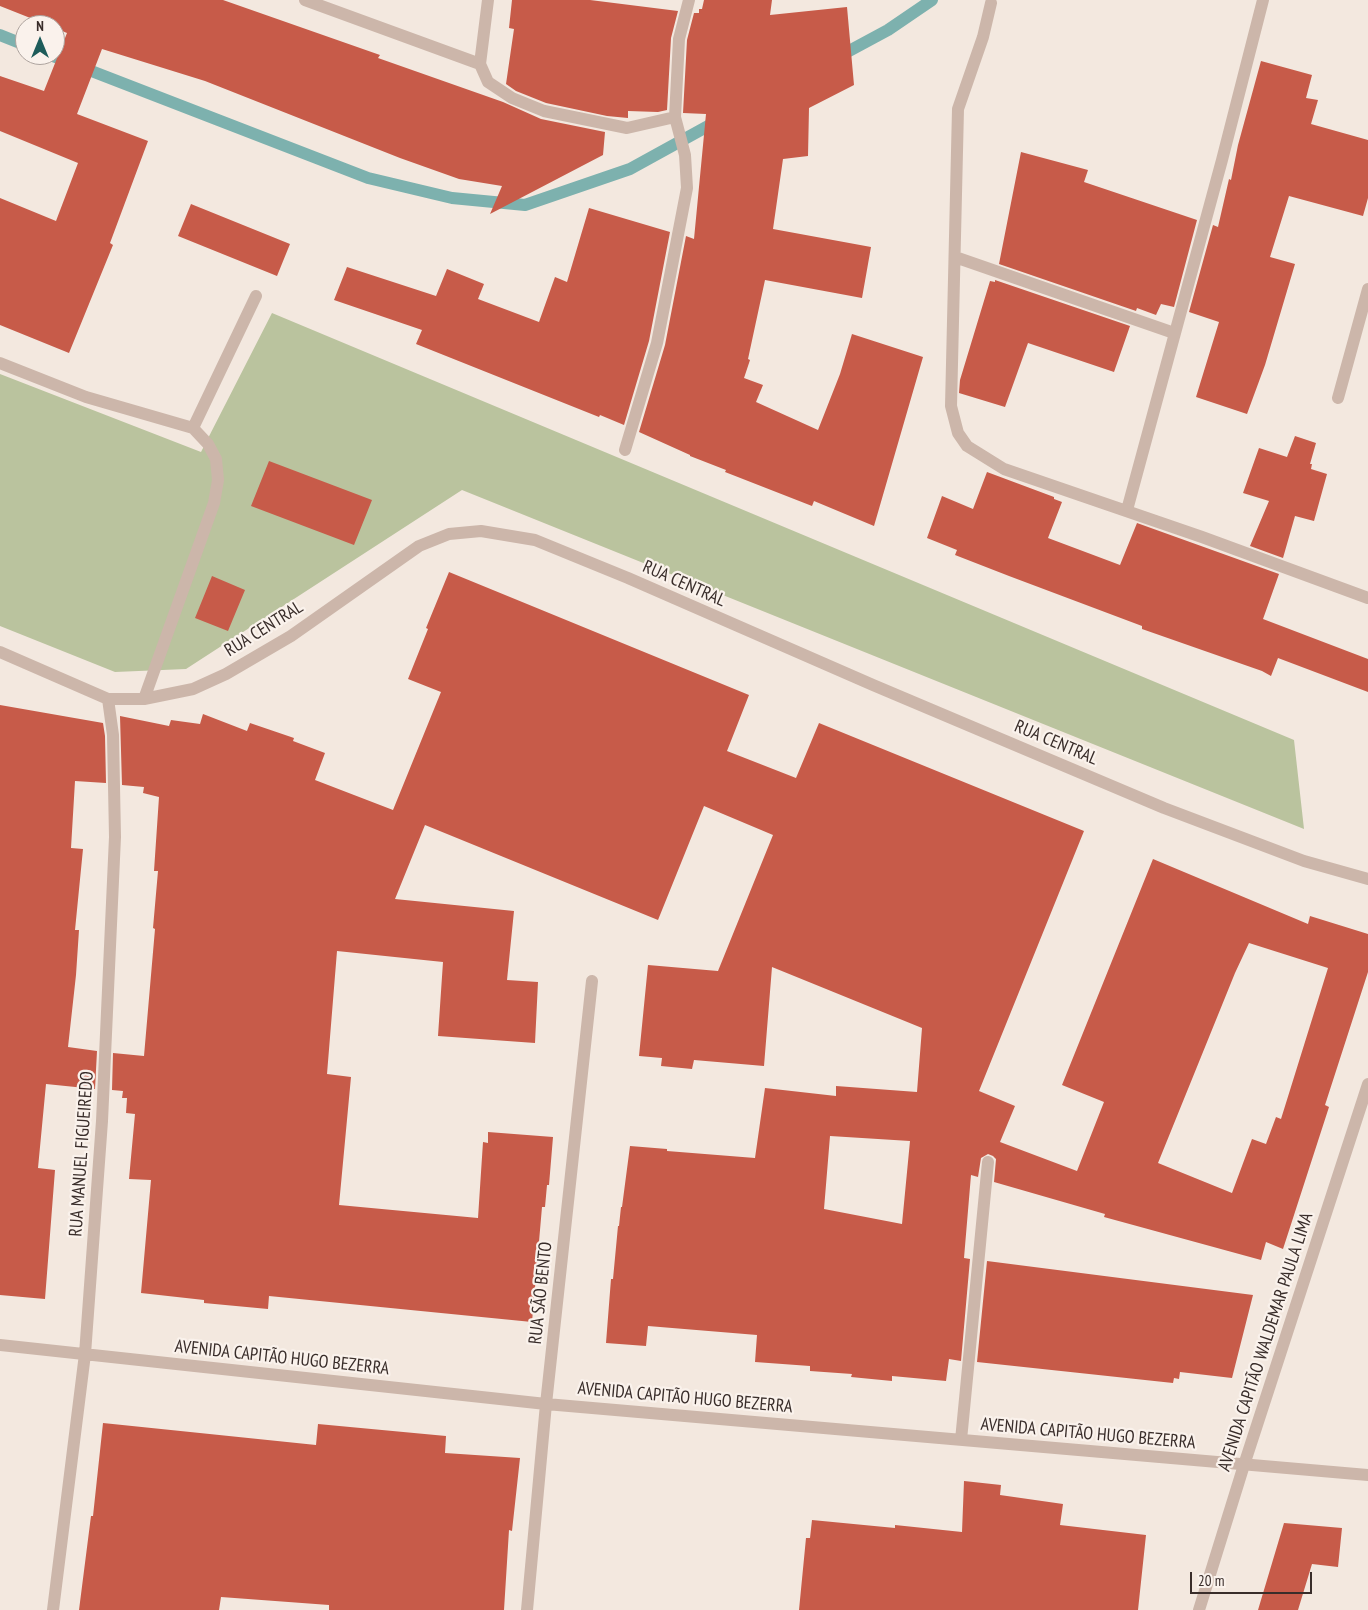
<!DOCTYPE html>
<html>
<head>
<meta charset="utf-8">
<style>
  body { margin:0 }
  #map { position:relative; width:1368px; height:1610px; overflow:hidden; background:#f3e8df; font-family:"PT Sans Narrow",sans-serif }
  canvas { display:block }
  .north { position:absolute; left:15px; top:15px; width:50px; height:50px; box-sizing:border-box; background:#faf2ec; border:1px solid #ada39e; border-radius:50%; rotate:0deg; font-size:14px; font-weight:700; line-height:20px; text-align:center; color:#392d2a }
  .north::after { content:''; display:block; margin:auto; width:18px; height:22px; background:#1e5c5a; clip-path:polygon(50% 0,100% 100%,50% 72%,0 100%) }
  .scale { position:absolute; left:1190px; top:1572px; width:122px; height:22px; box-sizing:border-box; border:2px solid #392d2a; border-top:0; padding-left:6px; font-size:15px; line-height:18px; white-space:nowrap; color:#392d2a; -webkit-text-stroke:4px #faf2ec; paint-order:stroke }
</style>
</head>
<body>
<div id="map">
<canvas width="1368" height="1610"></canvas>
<div class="north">N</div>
<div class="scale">20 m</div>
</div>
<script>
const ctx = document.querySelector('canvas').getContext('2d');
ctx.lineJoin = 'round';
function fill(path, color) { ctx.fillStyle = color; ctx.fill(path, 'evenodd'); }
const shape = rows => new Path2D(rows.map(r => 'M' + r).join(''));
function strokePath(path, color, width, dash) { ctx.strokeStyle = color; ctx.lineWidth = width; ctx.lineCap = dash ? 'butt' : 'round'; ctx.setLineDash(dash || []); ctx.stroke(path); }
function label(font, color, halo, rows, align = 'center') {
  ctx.font = font + ' "PT Sans Narrow",sans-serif'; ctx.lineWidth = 4.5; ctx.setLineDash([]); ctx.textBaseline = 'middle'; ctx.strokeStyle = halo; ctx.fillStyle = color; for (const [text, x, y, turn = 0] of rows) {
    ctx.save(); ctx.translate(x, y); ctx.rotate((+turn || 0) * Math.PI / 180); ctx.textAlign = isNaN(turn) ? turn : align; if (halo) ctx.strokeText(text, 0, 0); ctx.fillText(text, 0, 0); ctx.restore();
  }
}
fill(shape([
  [272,313,1294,740,1304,829,462,490,186,669,115,672,0,626,0,374,201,452]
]), '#bac39e');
strokePath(shape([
  [0,35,25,45],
  [50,55,368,178,452,198,525,205,630,169,719,120],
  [836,58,888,30,932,0]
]), '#7db1ae', 12);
fill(shape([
  [0,0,223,0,380,55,378,58,503,102,541,119,605,132,603,155,490,214,502,186,459,179,400,158,205,81,102,49,77,114,148,141,110,243,113,245,69,353,0,325,0,198,56,221,78,163,0,131,0,76,44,91,67,33,55,28,55,25,48,25,0,6],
  [512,0,590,0,678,11,671,38,667,110,658,112,628,111,628,118,607,116,546,103,516,91,506,84,514,29,509,28],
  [704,0,772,0,770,15,847,7,854,85,809,108,808,156,783,159,773,229,871,247,862,298,765,280,748,359,750,360,744,378,763,385,756,402,818,430,840,374,852,334,923,357,874,526,814,501,812,506,725,472,726,470,690,456,690,455,639,432,665,345,686,236,694,239,706,114,683,113,687,40,694,13,699,13,699,9,702,9],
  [1261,61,1312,75,1306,98,1318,100,1311,124,1368,140,1368,198,1363,216,1289,196,1270,257,1295,264,1265,365,1247,414,1196,397,1219,322,1189,312,1213,225,1218,227,1229,179,1231,180,1238,145],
  [1021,152,1088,170,1084,182,1197,220,1174,307,1161,304,1156,315,1137,308,1136,311,999,264],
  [191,204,290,244,277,276,178,236],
  [589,208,670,232,649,341,624,425,600,415,599,417,416,344,422,330,334,300,347,267,436,296,447,269,484,284,478,299,539,322,555,277,567,282],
  [995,280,1130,326,1114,372,1028,343,1005,407,959,393,960,380,990,281,995,282],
  [1295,436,1316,443,1310,464,1312,464,1311,469,1327,474,1314,521,1295,516,1283,558,1250,546,1269,501,1243,493,1259,448,1287,457],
  [269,461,372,500,354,545,251,506],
  [987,472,1054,497,1054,499,1062,502,1048,538,1120,565,1137,523,1279,574,1263,619,1368,659,1368,692,1278,658,1271,676,1262,671,1142,629,1142,626,1009,576,955,555,957,550,927,538,942,496,973,509],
  [449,572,749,695,727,751,796,778,819,723,1084,831,979,1091,1015,1106,1000,1142,1077,1171,1104,1102,1062,1085,1153,859,1308,924,1310,916,1368,934,1368,972,1325,1105,1329,1107,1283,1249,1266,1242,1261,1260,1104,1217,1105,1214,994,1182,996,1159,993,1156,988,1154,981,1158,978,1177,971,1175,964,1258,970,1259,961,1361,949,1359,946,1381,892,1376,892,1381,851,1377,852,1374,810,1371,810,1366,755,1362,757,1335,648,1326,646,1346,606,1343,611,1279,613,1279,618,1226,619,1226,621,1207,622,1207,630,1146,667,1149,667,1151,755,1158,765,1088,836,1096,836,1086,917,1092,922,1028,772,967,764,1066,694,1060,692,1069,661,1066,662,1058,639,1056,648,965,718,971,773,835,704,806,658,920,425,825,395,899,514,911,507,980,538,982,535,1043,438,1036,443,962,337,951,327,1074,351,1077,339,1205,478,1218,483,1142,488,1143,488,1132,553,1137,549,1185,547,1185,545,1207,542,1207,532,1322,269,1296,268,1309,204,1303,204,1300,141,1293,151,1180,129,1179,135,1114,126,1113,127,1098,122,1098,123,1091,112,1090,113,1053,144,1056,155,929,153,928,158,871,154,871,159,797,143,793,144,787,122,785,120,716,169,726,171,720,200,724,203,714,247,731,250,723,294,738,293,741,325,753,315,780,393,810,441,692,408,679,428,629,426,628],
  [1249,943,1328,968,1281,1119,1276,1117,1266,1144,1252,1139,1232,1193,1158,1163,1235,973],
  [830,1136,910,1141,902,1224,824,1209],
  [212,576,245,590,228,631,195,618],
  [0,705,103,723,105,736,106,783,75,781,71,848,83,849,75,930,79,930,76,975,68,1047,97,1051,95,1089,46,1084,38,1168,55,1170,45,1299,0,1295],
  [987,1261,1253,1295,1232,1378,1180,1372,1179,1379,1174,1378,1173,1383,977,1362],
  [103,1423,316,1445,318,1424,446,1436,445,1453,520,1458,512,1531,509,1530,504,1610,329,1610,329,1605,221,1597,219,1610,79,1610,91,1516,93,1516],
  [964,1481,1001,1485,1000,1495,1063,1504,1060,1525,1146,1535,1138,1610,799,1610,806,1538,810,1538,812,1520,895,1528,895,1525,962,1532],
  [1284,1523,1342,1528,1338,1567,1312,1564,1298,1610,1258,1610]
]), '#c75b49');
strokePath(shape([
  [305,0,480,64,488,82,512,98,544,111,627,128,675,117],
  [991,3,983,37,958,109,951,406,958,433,967,446,1004,469,1202,537,1368,598],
  [480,64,488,0],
  [955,257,1174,333],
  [0,363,86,397,193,428],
  [1338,398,1368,289],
  [625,450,657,343,687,188,685,155,675,117,679,39,689,0],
  [1127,510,1222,160,1263,0],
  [0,652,108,699,144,699,193,689,226,674,291,636,419,546,449,534,481,531,535,540,628,578,873,685,1164,808,1304,861,1368,879],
  [144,699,214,503,218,480,216,459,208,444,193,428,256,296],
  [0,1345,546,1404,1368,1475],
  [961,1440,988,1162],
  [53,1610,85,1354,102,1121,115,837,113,735,108,699],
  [527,1610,546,1404,592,981],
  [1199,1610,1244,1465,1368,1084]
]), '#ccb6aa', 12);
label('18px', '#392d2a', '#faf2ec', [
  ["RUA CENTRAL",684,584,24],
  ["RUA CENTRAL",264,629,-32],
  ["RUA CENTRAL",1056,743,23],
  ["RUA MANUEL FIGUEIREDO",82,1154,-86],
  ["RUA SÃO BENTO",541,1293,-84],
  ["AVENIDA CAPITÃO WALDEMAR PAULA LIMA",1266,1342,-72],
  ["AVENIDA CAPITÃO HUGO BEZERRA",282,1358,6],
  ["AVENIDA CAPITÃO HUGO BEZERRA",685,1398,5],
  ["AVENIDA CAPITÃO HUGO BEZERRA",1088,1434,5]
]);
</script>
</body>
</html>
